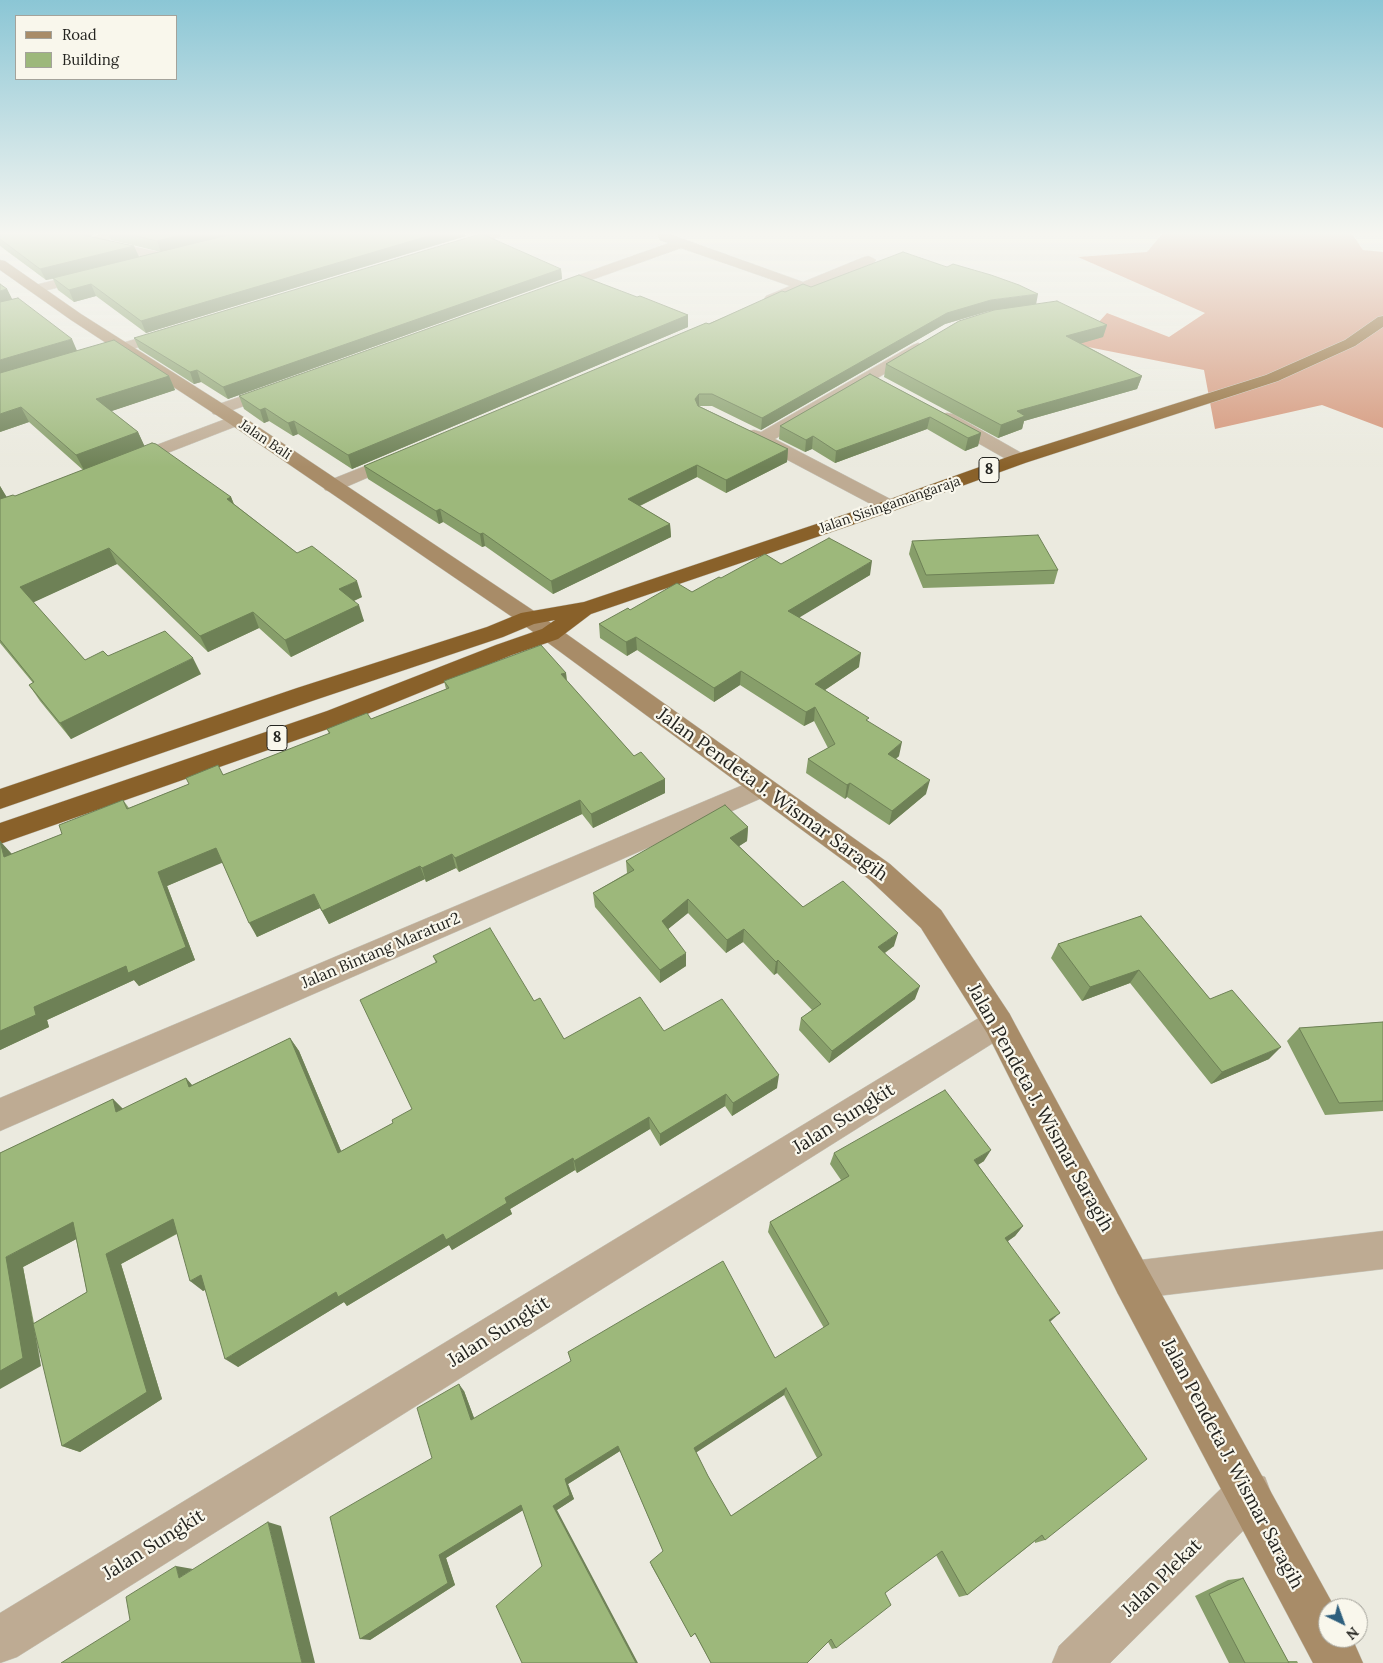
<!DOCTYPE html>
<html>
<head>
<meta charset="utf-8">
<style>
  body { margin:0 }
  #map { position:relative; width:1383px; height:1663px; overflow:hidden; background:#ebeadf; font-family:Lora,serif }
  canvas { display:block }
  .legend { position:absolute; left:15px; top:15px; width:162px; height:65px; box-sizing:border-box; background:#f9f7ec; border:1px solid #a4a39b; margin:0; padding:6px 9px; list-style:none; font-size:15px; color:#252521 }
  .legend li { display:flex; align-items:center; gap:10px; height:25px }
  .legend b { width:25px; border:1px solid #a4a39b }
  .north { position:absolute; left:1318px; top:1598px; width:50px; height:50px; box-sizing:border-box; background:#f9f7ec; border:1px solid #a4a39b; border-radius:50%; rotate:138deg; font-size:14px; font-weight:700; line-height:20px; text-align:center; color:#252521 }
  .north::after { content:''; display:block; margin:auto; width:18px; height:22px; background:#2e5f7d; clip-path:polygon(50% 0,100% 100%,50% 72%,0 100%) }
</style>
</head>
<body>
<div id="map">
<canvas width="1383" height="1663"></canvas>
<ul class="legend">
<li><b style="height:6px;background:#a88c68"></b>Road</li>
<li><b style="height:14px;background:#9db87b"></b>Building</li>
</ul>
<div class="north">N</div>
</div>
<script>
const ctx = document.querySelector('canvas').getContext('2d');
ctx.lineJoin = 'round';
function fill(path, color) { ctx.fillStyle = color; ctx.fill(path, 'evenodd'); }
const shape = rows => new Path2D(rows.map(r => 'M' + r).join(''));
function strokePath(path, color, width, dash) { ctx.strokeStyle = color; ctx.lineWidth = width; ctx.lineCap = dash ? 'butt' : 'round'; ctx.setLineDash(dash || []); ctx.stroke(path); }
function label(font, color, halo, rows, align = 'center') {
  ctx.font = font + ' Lora,serif'; ctx.lineWidth = 4.5; ctx.setLineDash([]); ctx.textBaseline = 'middle'; ctx.strokeStyle = halo; ctx.fillStyle = color; for (const [text, x, y, turn = 0] of rows) {
    ctx.save(); ctx.translate(x, y); ctx.rotate((+turn || 0) * Math.PI / 180); ctx.textAlign = isNaN(turn) ? turn : align; if (halo) ctx.strokeText(text, 0, 0); ctx.fillText(text, 0, 0); ctx.restore();
  }
}
fill(shape([
  [1162,234,1352,234,1363,250,1383,252,1383,428,1322,405,1215,429,1204,370,1078,345,1107,313,1169,337,1205,313,1078,257,1147,252]
]), '#d39376');
const street = shape([
  [100,234,118,234,106,241,169,254,171,257,164,261,89,245,87,242,89,239,100,234],
  [481,234,501,234,499,237,451,252,445,248,446,245,481,234],
  [659,234,669,234,803,282,864,257,869,256,876,260,874,263,771,303,766,302,764,299,766,296,790,286,681,248,555,293,550,294,543,290,545,287,669,243,660,240,658,237,659,234],
  [91,271,96,272,98,275,96,278,36,293,29,289,31,286,91,271],
  [173,328,178,329,180,332,178,335,94,361,88,359,86,356,88,353,173,328],
  [918,343,923,345,926,348,923,351,775,439,896,502,899,506,896,510,889,512,882,510,748,439,745,435,748,431,754,430,761,432,913,345,918,343],
  [277,384,283,386,285,389,283,392,219,415,213,414,211,410,213,406,277,384],
  [947,413,953,414,1025,455,1028,459,1025,463,1019,464,1013,463,941,422,938,418,941,414,947,413],
  [236,415,242,416,245,420,242,424,134,466,128,467,122,466,119,462,122,458,236,415],
  [400,452,406,453,409,457,406,461,339,490,332,492,325,490,323,486,325,482,400,452],
  [762,777,771,780,775,787,771,794,0,1131,0,1098,762,777],
  [998,1009,1009,1013,1014,1023,1009,1033,17,1657,0,1663,0,1613,987,1013,998,1009],
  [1383,1231,1383,1269,1132,1299,1118,1294,1113,1280,1118,1266,1132,1261,1383,1231],
  [1249,1471,1265,1477,1271,1493,1265,1509,1110,1663,1052,1663,1059,1646,1233,1477,1249,1471]
]);
const secondary = shape([
  [0,260,5,261,81,314,242,416,537,613,890,864,941,910,1009,1013,1146,1266,1335,1608,1328,1608,1328,1638,1352,1638,1363,1663,1313,1663,1118,1294,987,1033,921,928,870,880,521,623,230,424,71,320,0,270,0,260]
]);
const highway = shape([
  [1383,316,1383,327,1355,346,1278,381,1025,463,896,510,591,614,558,639,512,655,345,723,0,844,0,823,327,711,496,645,542,629,555,620,534,624,503,637,315,700,0,809,0,789,297,688,487,627,521,613,584,602,882,502,1013,455,1266,375,1345,340,1378,317,1383,316]
]);
strokePath(street, '#c7c7bd', 1);
strokePath(secondary, '#c7c7bd', 1);
strokePath(highway, '#c7c7bd', 1);
fill(street, '#beab93');
fill(secondary, '#a88c68');
fill(highway, '#89612a');
fill(shape([
  [0,234,95,234,90,237,134,246,139,257,161,252,111,240,109,234,230,234,182,247,232,234,465,234,466,236,146,333,96,296,74,302,58,290,53,279,46,280,0,246],
  [561,269,562,279,228,399,201,382,194,384,139,349,134,338],
  [811,287,1036,304,1107,325,1103,337,1081,343,1142,376,1137,389,1024,421,1022,429,998,438,884,377,886,364,993,310,989,311,945,324,761,430,712,406,699,406,788,449,787,462,726,493,697,477,640,506,670,524,671,537,553,594,485,546,482,547,443,522,439,524,368,479,364,466,785,292],
  [7,289,12,299,77,351,169,376,175,390,111,411,138,432,144,446,231,497,234,504,297,553,362,597,354,601,364,621,291,657,259,628,208,652,117,564,33,602,85,660,108,656,201,674,71,739,40,701,29,685,33,683,0,643,0,486,6,497,15,496,83,470,29,422,0,432],
  [637,297,688,315,688,327,352,469,298,434,293,436,269,421,264,423,244,409,239,396],
  [870,374,981,433,978,446,965,451,927,429,835,463,812,449,805,452,779,439,780,426],
  [912,541,1058,570,1054,584,923,588,909,554],
  [781,564,870,575,799,617,859,667,825,690,868,721,899,756,896,759,926,794,889,825,847,797,845,799,806,773,808,759,828,748,814,721,804,726,740,685,714,702,637,650,627,656,600,638,599,624,630,610,692,592,721,578],
  [566,673,567,681,634,756,665,779,665,793,593,828,582,814,459,872,456,868,426,882,425,879,329,924,320,908,257,937,222,862,167,886,195,960,139,986,134,980,47,1020,49,1027,0,1050,0,841,11,854,62,834,123,800,129,808,189,784,218,765,223,775,329,734,327,729,371,719,446,689,444,681],
  [748,827,747,841,739,846,803,907,894,946,885,953,915,999,829,1063,799,1030,801,1018,812,1010,777,973,774,975,743,942,726,953,688,913,668,929,686,966,660,983,595,907,593,893,627,873,626,861],
  [1141,916,1210,999,1269,1059,1211,1084,1130,983,1082,1001,1051,958,1058,944],
  [433,956,534,1001,564,1039,664,1031,777,1088,732,1116,725,1106,660,1146,650,1129,577,1173,575,1170,510,1209,512,1214,452,1250,449,1245,347,1306,344,1302,238,1367,205,1290,203,1291,177,1234,121,1264,162,1399,80,1452,62,1446,35,1329,41,1366,0,1153,113,1099,123,1109,186,1078,192,1085,290,1038,299,1051,341,1151,393,1123,412,1109,436,963],
  [76,1239,87,1292,34,1323,23,1267],
  [1383,1022,1383,1111,1325,1115,1287,1041,1299,1028],
  [834,1153,984,1161,978,1165,1023,1226,1015,1236,1008,1241,1050,1322,1045,1540,1035,1543,1035,1541,967,1595,959,1597,936,1555,885,1593,836,1648,832,1649,828,1642,807,1663,711,1663,695,1634,691,1637,651,1565,663,1551,620,1451,568,1484,574,1499,557,1510,542,1566,523,1510,446,1558,455,1585,370,1640,432,1458,464,1391,474,1418,775,1358,824,1328,768,1232,770,1222,841,1180,830,1164],
  [784,1395,817,1458,731,1516,708,1476,696,1452],
  [1243,1578,1288,1661,1297,1661,1298,1663,1229,1663,1195,1596,1228,1580]
]), '#879e6a');
fill(shape([
  [82,234,95,234,87,238],
  [184,234,230,234,161,252,157,241],
  [435,234,465,234,466,236,146,333,141,321],
  [134,246,139,257,46,280,40,269],
  [561,269,562,279,228,399,223,387],
  [91,284,96,296,74,302,69,290],
  [7,289,14,303,0,306,0,291],
  [1038,294,1036,305,989,311,945,324,761,430,762,418,947,313,991,300],
  [688,315,688,327,352,469,348,455],
  [1107,325,1103,337,1062,349,1066,336],
  [72,339,78,353,0,377,0,360],
  [197,370,201,382,194,384,190,372],
  [169,376,175,390,103,414,96,399],
  [1142,376,1137,389,1024,421,1022,429,998,438,1001,425,1017,411],
  [699,394,699,406,695,411,695,399],
  [21,407,29,422,0,432,0,414],
  [265,408,269,421,264,423,260,410],
  [930,417,927,429,835,463,836,451],
  [294,421,298,434,293,436,288,423],
  [138,432,145,447,84,470,76,455],
  [981,433,978,446,965,451,968,438],
  [813,436,812,449,805,452,806,440],
  [788,449,787,462,726,493,726,480],
  [697,465,697,477,629,511,628,499],
  [0,486,8,499,0,502],
  [231,497,237,513,227,499],
  [440,509,443,522,439,524,436,511],
  [670,524,671,537,553,594,551,581],
  [483,533,485,546,482,547,480,534],
  [109,548,117,564,30,604,20,587],
  [872,561,870,575,787,625,788,611],
  [357,581,362,597,344,605,339,589],
  [359,605,364,621,291,657,285,640],
  [253,612,259,628,208,652,200,636],
  [636,637,637,650,627,656,626,642],
  [861,653,859,667,813,698,815,684],
  [193,658,201,674,71,739,60,723],
  [741,671,740,685,714,702,714,688],
  [566,673,567,687,561,674],
  [815,707,814,721,804,726,806,712],
  [902,742,899,756,885,767,888,754],
  [665,779,665,793,593,828,591,814],
  [930,780,926,794,889,825,892,811],
  [850,783,847,797,845,799,847,785],
  [580,800,582,814,459,872,455,858],
  [748,827,747,841,730,852,730,838],
  [0,841,12,854,4,857],
  [216,848,224,862,167,886,195,960,139,986,134,980,47,1020,49,1027,0,1050,0,1031,34,1007,158,872],
  [452,854,456,868,426,882,422,868],
  [420,866,425,879,329,924,322,911],
  [314,894,320,908,257,937,249,923],
  [688,899,688,913,662,934,662,921],
  [744,929,743,942,726,953,727,940],
  [898,933,894,946,874,960,878,947],
  [686,953,686,966,660,983,660,970],
  [778,960,777,973,774,975,776,962],
  [1139,970,1130,983,1082,1001,1090,987],
  [920,986,915,999,829,1063,832,1051],
  [290,1038,299,1051,347,1165,338,1153],
  [1281,1047,1269,1059,1211,1084,1222,1072],
  [779,1075,777,1088,732,1116,733,1103],
  [186,1078,197,1091,189,1087],
  [726,1094,725,1106,660,1146,660,1134],
  [113,1099,126,1112,116,1112],
  [649,1117,650,1129,577,1173,574,1161],
  [991,1150,984,1161,968,1171,974,1160],
  [573,1158,575,1170,510,1209,512,1214,452,1250,449,1245,347,1306,344,1302,238,1367,225,1359,336,1292,443,1234],
  [173,1219,185,1229,121,1264,162,1399,80,1452,62,1446,106,1254],
  [73,1222,88,1233,23,1267,41,1366,0,1389,0,1371,6,1257],
  [1023,1226,1015,1236,998,1248,1005,1238],
  [201,1275,213,1285,203,1291,190,1281],
  [1060,1313,1051,1321,1040,1329,1049,1320],
  [459,1384,464,1391,477,1426,471,1420],
  [786,1388,784,1395,694,1454,694,1448],
  [618,1446,620,1451,568,1484,574,1499,557,1510,638,1663,636,1663,553,1506,565,1479],
  [521,1505,525,1509,446,1558,455,1585,370,1640,360,1639,439,1555],
  [268,1522,281,1526,315,1663,302,1663],
  [176,1566,193,1569,179,1578]
]), '#6e8156');
const building = shape([
  [0,234,82,234,83,235,134,246,40,269,0,239,0,234],
  [128,234,184,234,157,241,128,234],
  [232,234,435,234,141,321,91,284,69,290,53,278,232,234],
  [480,234,482,234,561,269,223,387,197,370,190,372,134,338,480,234],
  [903,252,947,267,953,264,991,275,1019,285,1038,294,991,300,947,313,762,418,712,394,699,394,695,399,698,406,788,449,726,480,697,465,628,499,670,524,551,581,483,533,480,534,440,509,436,511,364,466,706,323,709,324,782,291,785,292,803,284,811,287,903,252],
  [579,275,637,297,640,296,688,315,348,455,294,421,288,423,265,408,260,410,239,396,579,275],
  [0,284,7,289,0,291,0,284],
  [18,298,72,339,0,360,0,302,18,298],
  [1057,301,1107,325,1066,336,1142,376,1017,411,1025,416,1001,425,886,364,959,321,994,310,1057,301],
  [114,340,169,376,96,399,138,432,76,455,21,407,0,414,0,373,114,340],
  [870,374,981,433,968,438,930,417,836,451,813,436,806,440,780,426,870,374],
  [152,443,156,444,231,497,227,499,297,553,312,546,357,581,339,589,359,605,285,640,253,612,200,636,109,548,20,587,85,660,103,651,108,656,165,631,193,658,60,723,29,685,34,682,0,640,0,499,13,495,15,496,152,443],
  [1038,535,1058,570,926,575,912,541,1038,535],
  [829,538,872,561,788,611,861,653,815,684,869,718,866,720,902,742,888,754,930,780,892,811,850,783,847,785,808,759,835,744,815,707,806,712,741,671,714,688,636,637,626,642,599,624,628,608,630,610,677,583,692,592,719,577,721,578,765,554,781,564,829,538],
  [541,645,566,673,561,674,634,756,641,752,665,779,591,814,580,800,455,858,452,854,422,868,420,866,322,911,314,894,249,923,216,848,158,872,186,947,128,973,126,966,34,1007,36,1015,0,1031,0,841,4,857,62,834,59,825,123,800,127,809,189,784,186,778,218,765,223,775,330,733,327,729,367,713,371,719,449,688,444,681,541,645],
  [725,805,748,827,730,838,803,907,843,881,898,933,878,947,920,986,832,1051,801,1018,821,1004,778,960,776,962,744,929,727,940,688,899,662,921,686,953,660,970,593,893,634,870,626,861,725,805],
  [1141,916,1210,999,1232,990,1281,1047,1222,1072,1139,970,1090,987,1058,944,1141,916],
  [490,928,534,1001,540,998,564,1039,640,997,664,1031,722,999,779,1075,733,1103,726,1094,660,1134,649,1117,574,1161,573,1158,505,1198,507,1203,446,1240,443,1234,338,1297,336,1292,225,1359,201,1275,190,1281,173,1219,106,1254,147,1392,62,1446,33,1324,87,1292,73,1222,6,1257,23,1358,0,1371,0,1153,113,1099,116,1112,186,1078,189,1087,290,1038,338,1153,393,1123,392,1120,412,1109,360,1000,437,962,433,956,490,928],
  [1383,1022,1383,1101,1339,1103,1299,1028,1383,1022],
  [945,1090,991,1150,974,1160,1023,1226,1005,1238,1060,1313,1049,1320,1147,1459,1045,1540,1042,1535,967,1595,942,1551,885,1593,891,1605,836,1648,831,1639,807,1663,711,1663,695,1633,691,1637,650,1562,663,1551,618,1446,565,1479,570,1495,553,1506,636,1663,522,1663,496,1606,542,1566,521,1505,439,1555,448,1583,360,1639,330,1517,432,1458,417,1408,459,1384,471,1420,571,1361,568,1352,723,1261,775,1358,829,1324,770,1222,849,1176,834,1153,945,1090],
  [786,1388,822,1455,731,1516,708,1476,694,1448,786,1388],
  [268,1522,302,1663,61,1663,130,1620,126,1597,176,1566,179,1578,268,1522],
  [1243,1578,1289,1663,1245,1663,1209,1594,1243,1578]
]);
fill(building, '#9db87b');
strokePath(building, '#6e8156', 1);
const sky = ctx.createLinearGradient(0, 0, 0, 467);
sky.addColorStop(0, '#8bc6d5');
sky.addColorStop(0.5, '#f6f6f1');
sky.addColorStop(1, '#f6f6f100');
ctx.fillStyle = sky;
ctx.fillRect(0, 0, 1383, 467);
label('14px', '#252521', '#f9f7ec', [
  ["Jalan Bali",265,440,34],
  ["Jalan Sisingamangaraja",890,505,-19]
]);
for (const [x, y, w] of [
  [989,470,20],
  [277,738,20]
]) { const box = new Path2D(); box.roundRect(x - w / 2, y - 12.5, w, 25, 4); ctx.fillStyle = '#f9f7ec'; ctx.fill(box); strokePath(box, '#252521', 1); }
label('bold 15px', '#252521', null, [
  ["8",989,470],
  ["8",277,738]
]);
label('16px', '#252521', '#f9f7ec', [
  ["Jalan Bintang Maratur2",381,951,-23]
]);
label('19px', '#252521', '#f9f7ec', [
  ["Jalan Pendeta J. Wismar Saragih",772,795,36],
  ["Jalan Pendeta J. Wismar Saragih",1040,1108,61],
  ["Jalan Sungkit",844,1119,-32],
  ["Jalan Sungkit",499,1332,-32],
  ["Jalan Pendeta J. Wismar Saragih",1232,1464,62],
  ["Jalan Sungkit",154,1545,-32],
  ["Jalan Plekat",1162,1578,-44]
]);
</script>
</body>
</html>
